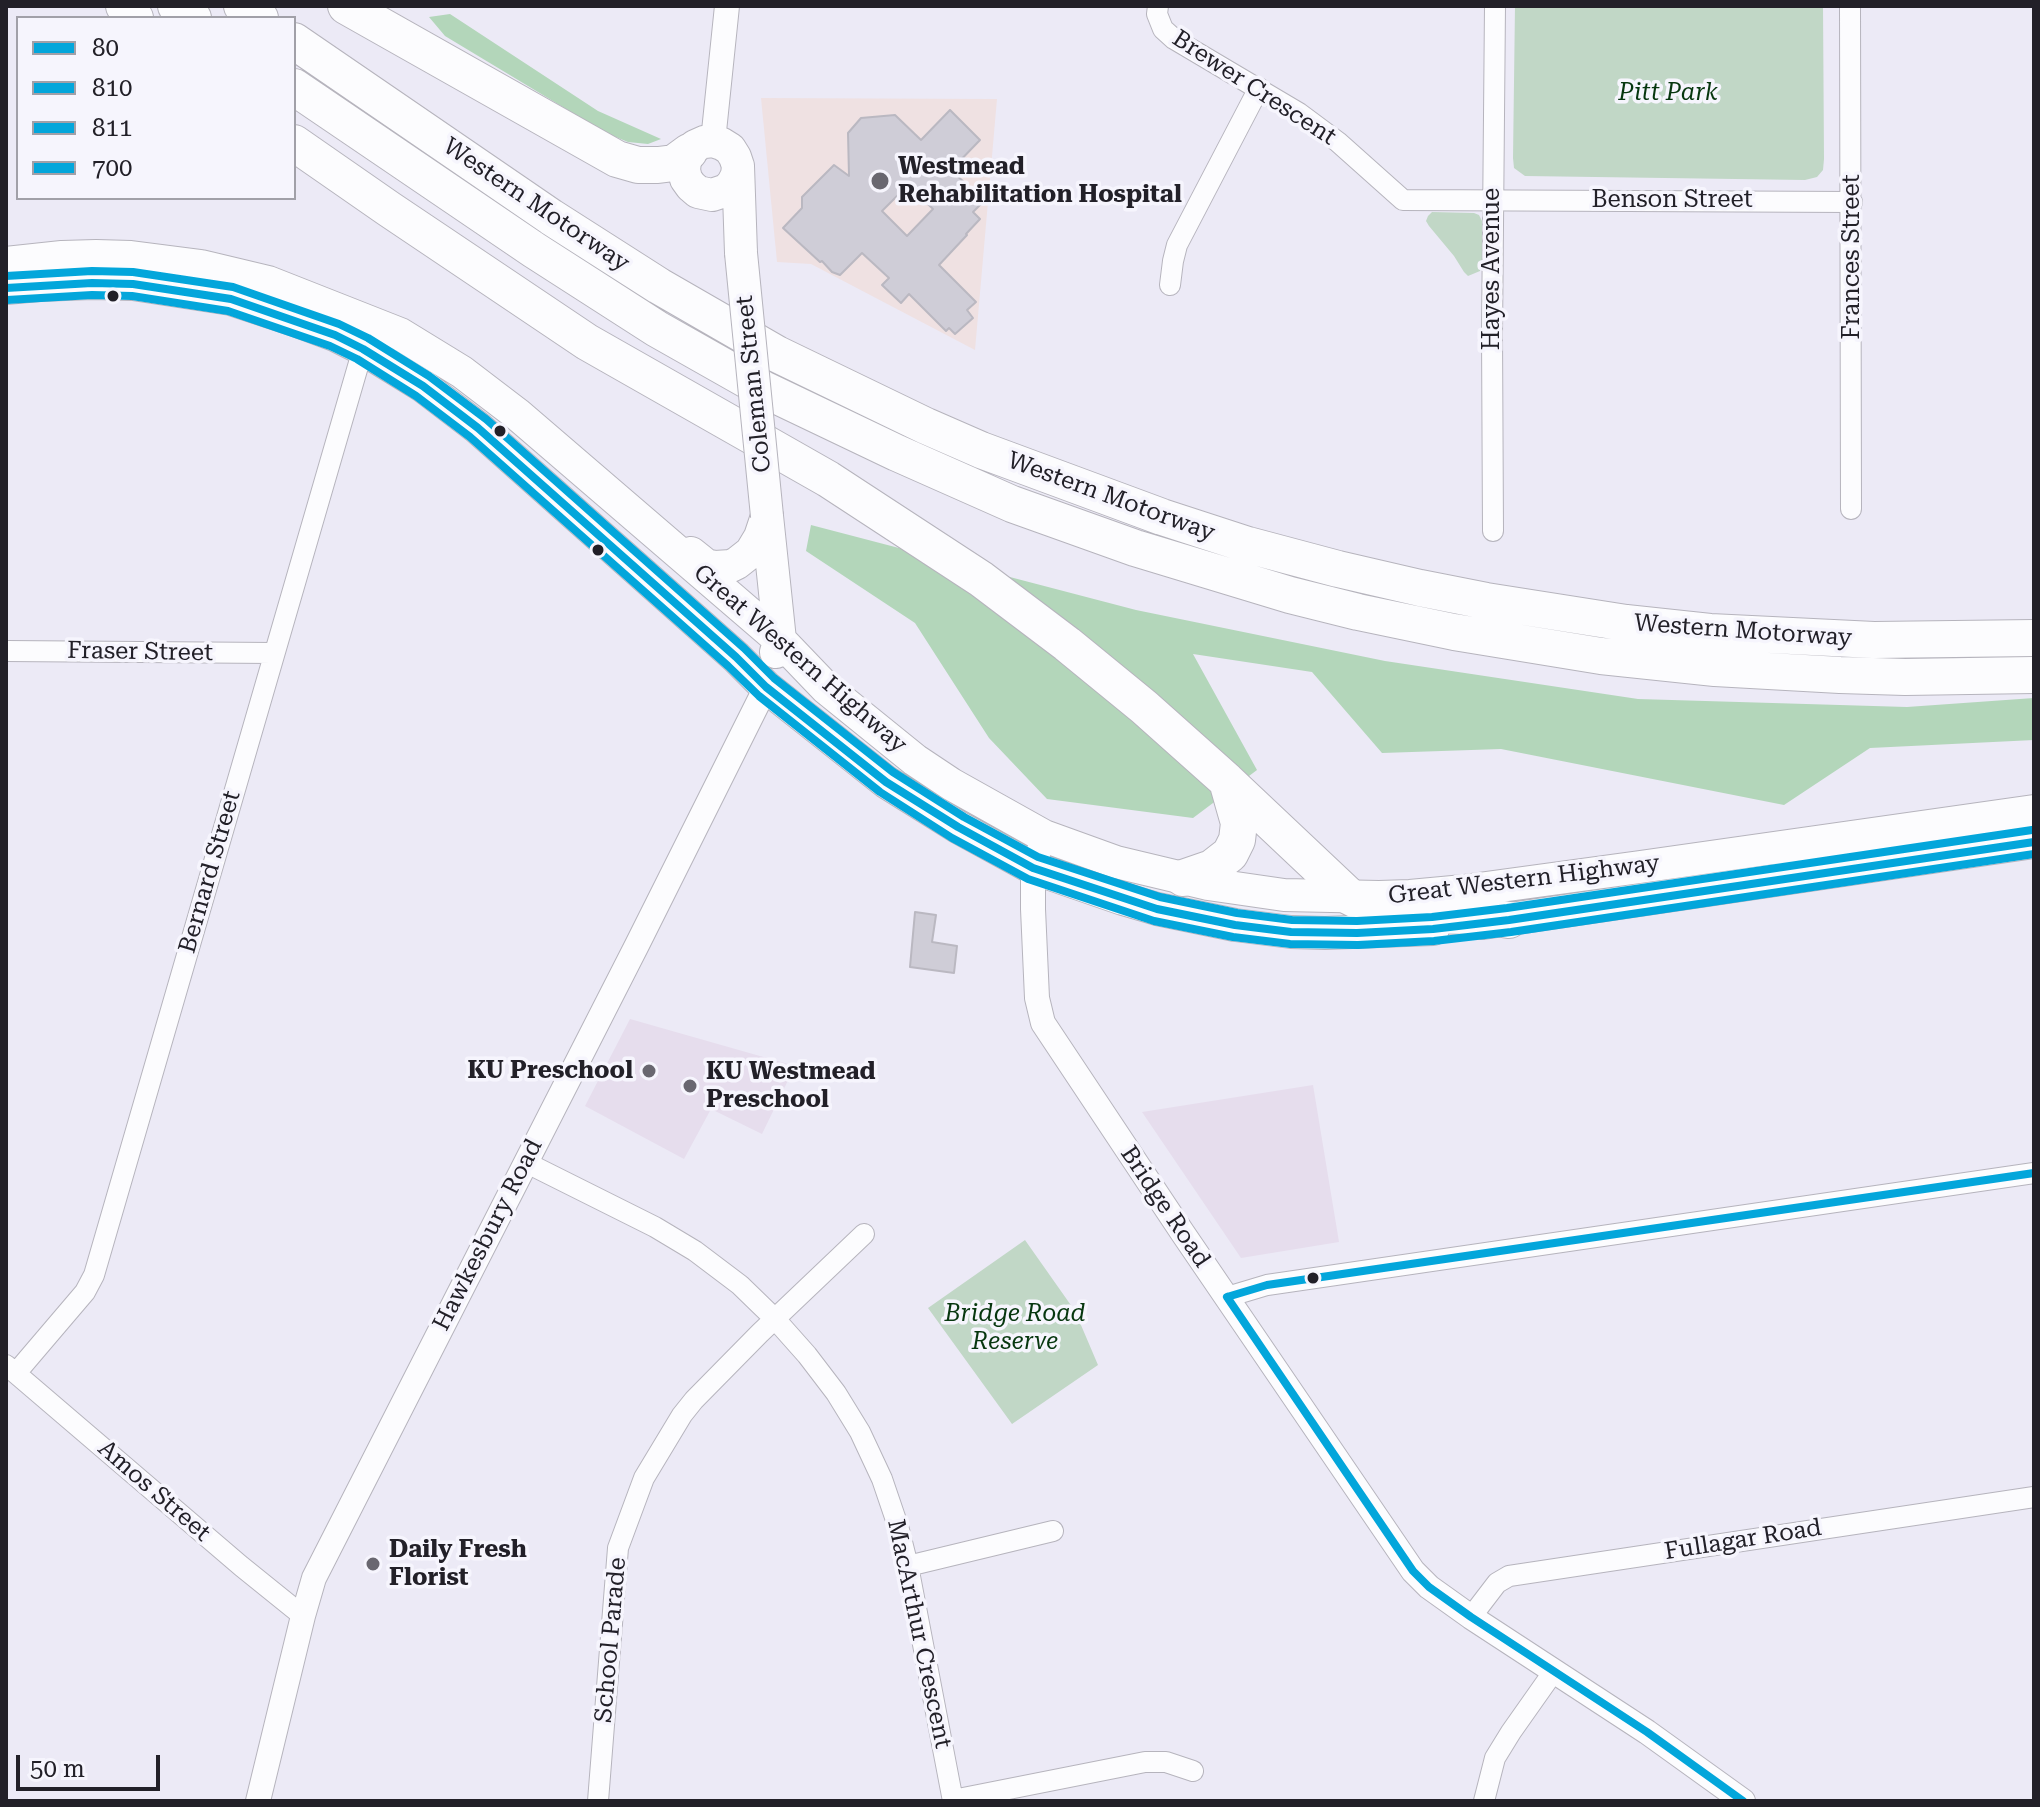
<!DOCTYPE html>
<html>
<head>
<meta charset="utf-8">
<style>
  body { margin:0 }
  #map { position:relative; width:2040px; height:1807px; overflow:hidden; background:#eceaf6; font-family:"Roboto Serif",serif }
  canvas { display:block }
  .frame { position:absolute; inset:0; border:8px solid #222028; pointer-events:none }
  .legend { position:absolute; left:16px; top:16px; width:280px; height:184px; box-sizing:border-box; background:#f6f5fd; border:2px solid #a1a0a8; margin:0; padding:10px 14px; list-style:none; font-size:24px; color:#222028 }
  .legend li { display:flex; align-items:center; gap:16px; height:40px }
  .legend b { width:40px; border:2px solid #a1a0a8 }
  .scale { position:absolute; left:16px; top:1755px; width:144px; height:36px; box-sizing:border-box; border:4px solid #222028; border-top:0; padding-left:10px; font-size:24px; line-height:28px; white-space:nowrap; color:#222028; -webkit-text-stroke:6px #f6f5fd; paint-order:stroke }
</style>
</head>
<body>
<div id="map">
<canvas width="2040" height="1807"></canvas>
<div class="frame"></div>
<ul class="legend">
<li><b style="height:10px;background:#03a6db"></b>80</li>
<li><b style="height:10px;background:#03a6db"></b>810</li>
<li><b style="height:10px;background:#03a6db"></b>811</li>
<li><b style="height:10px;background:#03a6db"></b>700</li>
</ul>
<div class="scale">50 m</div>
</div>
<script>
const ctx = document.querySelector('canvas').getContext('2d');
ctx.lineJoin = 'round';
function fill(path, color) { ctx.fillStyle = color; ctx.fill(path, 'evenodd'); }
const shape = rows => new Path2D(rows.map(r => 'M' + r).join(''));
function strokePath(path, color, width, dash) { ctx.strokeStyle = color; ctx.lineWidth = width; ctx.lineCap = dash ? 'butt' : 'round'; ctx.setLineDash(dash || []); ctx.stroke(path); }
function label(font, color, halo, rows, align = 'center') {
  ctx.font = font + ' "Roboto Serif",serif'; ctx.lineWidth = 7; ctx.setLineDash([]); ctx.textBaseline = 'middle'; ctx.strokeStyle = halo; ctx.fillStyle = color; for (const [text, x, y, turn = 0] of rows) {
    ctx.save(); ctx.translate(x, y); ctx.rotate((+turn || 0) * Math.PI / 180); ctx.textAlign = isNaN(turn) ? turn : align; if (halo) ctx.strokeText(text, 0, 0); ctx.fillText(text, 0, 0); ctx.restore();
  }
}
fill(shape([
  [630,1019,795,1066,762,1134,711,1109,684,1159,585,1106],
  [1313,1085,1339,1242,1241,1258,1142,1112]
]), '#e6dded');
fill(shape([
  [761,98,997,99,975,350,811,264,777,262]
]), '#efe1e2');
fill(shape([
  [1515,6,1823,6,1824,159,1823,170,1817,177,1805,180,1525,176,1514,168,1513,158],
  [1432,212,1474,213,1479,215,1483,223,1483,265,1480,271,1468,276,1464,272,1454,256,1429,226,1426,221,1428,216],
  [1025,1240,1075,1311,1098,1365,1012,1424,928,1308]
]), '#c1d7c6');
fill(shape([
  [450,14,598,111,661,139,648,144,628,142,606,133,445,36,429,17],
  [811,525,1136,610,1385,661,1638,699,1907,707,2034,698,2034,740,1870,748,1784,805,1501,749,1382,753,1312,672,1193,654,1257,770,1193,818,1047,799,989,738,915,623,806,551]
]), '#b3d6ba');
const building = shape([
  [950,110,980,140,951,170,984,201,973,212,980,219,966,234,967,235,939,265,976,302,967,310,973,318,955,334,949,328,946,331,909,294,901,303,882,285,889,278,862,253,840,275,832,272,822,261,820,262,783,228,802,208,802,197,834,165,849,176,848,133,861,118,895,115,921,140,950,110],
  [908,185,933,209,907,236,882,211,908,185],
  [915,912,936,915,932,942,957,946,954,973,910,967,915,912]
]);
fill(building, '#cfcdd7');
strokePath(building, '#bab8c1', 2);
const minor = shape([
  [1158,6,1157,14,1163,29,1174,39,1299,113,1338,142,1403,200,1852,202],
  [1850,6,1851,509],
  [1170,285,1173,261,1177,245,1259,88],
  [1493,531,1492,334,1495,6],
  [6,651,273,653],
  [525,1162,655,1227,695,1251,740,1285,775,1319,807,1355,836,1393,860,1432,882,1479,898,1526,908,1566,953,1801],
  [1227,1297,1267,1285,2034,1173],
  [6,1365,241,1566,303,1616],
  [16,1373,85,1292,94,1275,363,349],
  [908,1566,1053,1531],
  [1471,1617,1497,1583,1509,1576,2034,1497],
  [953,1800,1145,1762,1166,1762,1193,1771],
  [598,1801,618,1548,644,1478,682,1415,694,1400,760,1333,864,1234],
  [1484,1801,1495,1758,1511,1732,1554,1671]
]);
const tertiary = shape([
  [713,141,727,6],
  [1044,836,1033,868,1033,909,1037,998,1043,1023,1182,1232,1413,1571,1429,1587,1471,1617,1647,1732,1743,1801],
  [258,1801,303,1616,314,1578,637,945,766,687]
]);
const trunk = shape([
  [738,166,737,175,733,183,727,190,712,195,698,192,691,186,686,179,684,170,685,161,689,152,695,146,704,142,713,141,722,144,730,149,735,157,738,166,741,253],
  [6,263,62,257,96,256,131,257,201,266,268,282,400,334,462,372,517,414,780,640,826,688,915,760,951,784,1044,836,1116,862,1208,884,1284,895,1379,897,1410,896,1464,891,1640,867,2034,811],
  [6,288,39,285,92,283,133,284,231,299,295,320,335,335,363,349,423,386,478,428,736,657,766,687,886,782,958,827,1033,868,1123,899,1157,909,1235,925,1291,932,1325,933,1433,929],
  [767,516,780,640,776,652],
  [691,553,706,565,715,567,731,566,737,563,751,552,760,537,767,516],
  [1483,923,2034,842]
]);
const motorway = shape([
  [124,6,135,18],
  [176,6,193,18],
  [242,6,260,18],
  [346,6,617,159,638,165,658,165,674,163,689,152],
  [294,41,551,217,659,286,777,354,926,426,981,450,1162,517,1248,545,1338,569,1420,588,1486,601,1626,623,1710,632,1874,640,2034,638],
  [294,87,534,250,657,329,763,389,897,453,1012,504,1135,548,1290,595,1358,612,1454,632,1601,656,1715,668,1840,675,1905,677,2034,675],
  [294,143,389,209,587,342,828,479,981,579,1067,644,1144,707,1227,781,1350,897,1378,911,1401,915,1485,916,1509,920],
  [1183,878,1212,868,1230,854,1237,840,1239,823,1227,781]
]);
strokePath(minor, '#b6b4bd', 22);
strokePath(tertiary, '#b6b4bd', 26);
strokePath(trunk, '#b6b4bd', 34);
strokePath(motorway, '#b6b4bd', 38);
strokePath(minor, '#fcfcfe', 20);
strokePath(tertiary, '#fcfcfe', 24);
strokePath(trunk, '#fcfcfe', 32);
strokePath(motorway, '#fcfcfe', 36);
const trunkBridge = shape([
  [741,253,767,516]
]);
strokePath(trunkBridge, '#b6b4bd', 34, []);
strokePath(trunkBridge, '#fcfcfe', 32);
strokePath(shape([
  [6,288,92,283,133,284,231,299,335,335,363,349,423,386,478,428,736,657,766,687,886,782,958,827,1033,868,1157,909,1235,925,1291,932,1357,933,1433,929,1509,920,2034,842]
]), '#03a6db', 8);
strokePath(shape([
  [7,300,92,295,132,296,228,311,330,346,357,359,416,396,470,437,728,666,759,696,880,792,952,838,1028,879,1154,921,1233,937,1290,944,1358,945,1434,941,1511,932,2034,854]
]), '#03a6db', 8);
strokePath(shape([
  [6,276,92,271,133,272,233,287,339,324,368,338,429,376,486,419,744,648,774,678,893,772,964,817,1038,857,1160,897,1237,913,1292,920,1357,921,1432,917,1507,908,2032,830]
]), '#03a6db', 8);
strokePath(shape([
  [1227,1297,1267,1285,2034,1173],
  [1227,1297,1413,1571,1429,1587,1471,1617,1647,1732,1743,1801]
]), '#03a6db', 8);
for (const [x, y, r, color] of [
  [880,181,10,"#696770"],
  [113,296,7,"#222028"],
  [500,431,7,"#222028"],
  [598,550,7,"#222028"],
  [649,1071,8,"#696770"],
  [690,1086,8,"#696770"],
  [1313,1278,7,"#222028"],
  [373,1564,8,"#696770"]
]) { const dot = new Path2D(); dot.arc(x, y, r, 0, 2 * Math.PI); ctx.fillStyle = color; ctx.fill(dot); strokePath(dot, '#f6f5fd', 3); }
label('24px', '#222028', '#f6f5fd', [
  ["Brewer Crescent",1254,88,33],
  ["Benson Street",1672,200],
  ["Western Motorway",536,205,34],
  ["Frances Street",1852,257,-90],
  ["Hayes Avenue",1492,269,-90],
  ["Coleman Street",754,384,-96],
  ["Western Motorway",1111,497,20],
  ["Western Motorway",1743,631,4],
  ["Fraser Street",140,652,1],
  ["Great Western Highway",800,659,41],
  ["Bernard Street",210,872,-74],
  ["Great Western Highway",1524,880,-7],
  ["Bridge Road",1165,1207,56],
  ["Hawkesbury Road",488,1235,-63],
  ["Amos Street",154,1491,41],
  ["Fullagar Road",1743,1540,-9],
  ["MacArthur Crescent",919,1634,78],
  ["School Parade",611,1640,-85]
]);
label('italic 24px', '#07370f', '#f6f5fd', [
  ["Pitt Park",1668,93],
  ["Bridge Road",1015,1314],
  ["Reserve",1015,1342]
]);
label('bold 24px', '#222028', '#f6f5fd', [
  ["Westmead",898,167],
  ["Rehabilitation Hospital",898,195],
  ["KU Preschool",633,1071,"right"],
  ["KU Westmead",706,1072],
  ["Preschool",706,1100],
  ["Daily Fresh",389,1550],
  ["Florist",389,1578]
], 'left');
</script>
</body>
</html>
